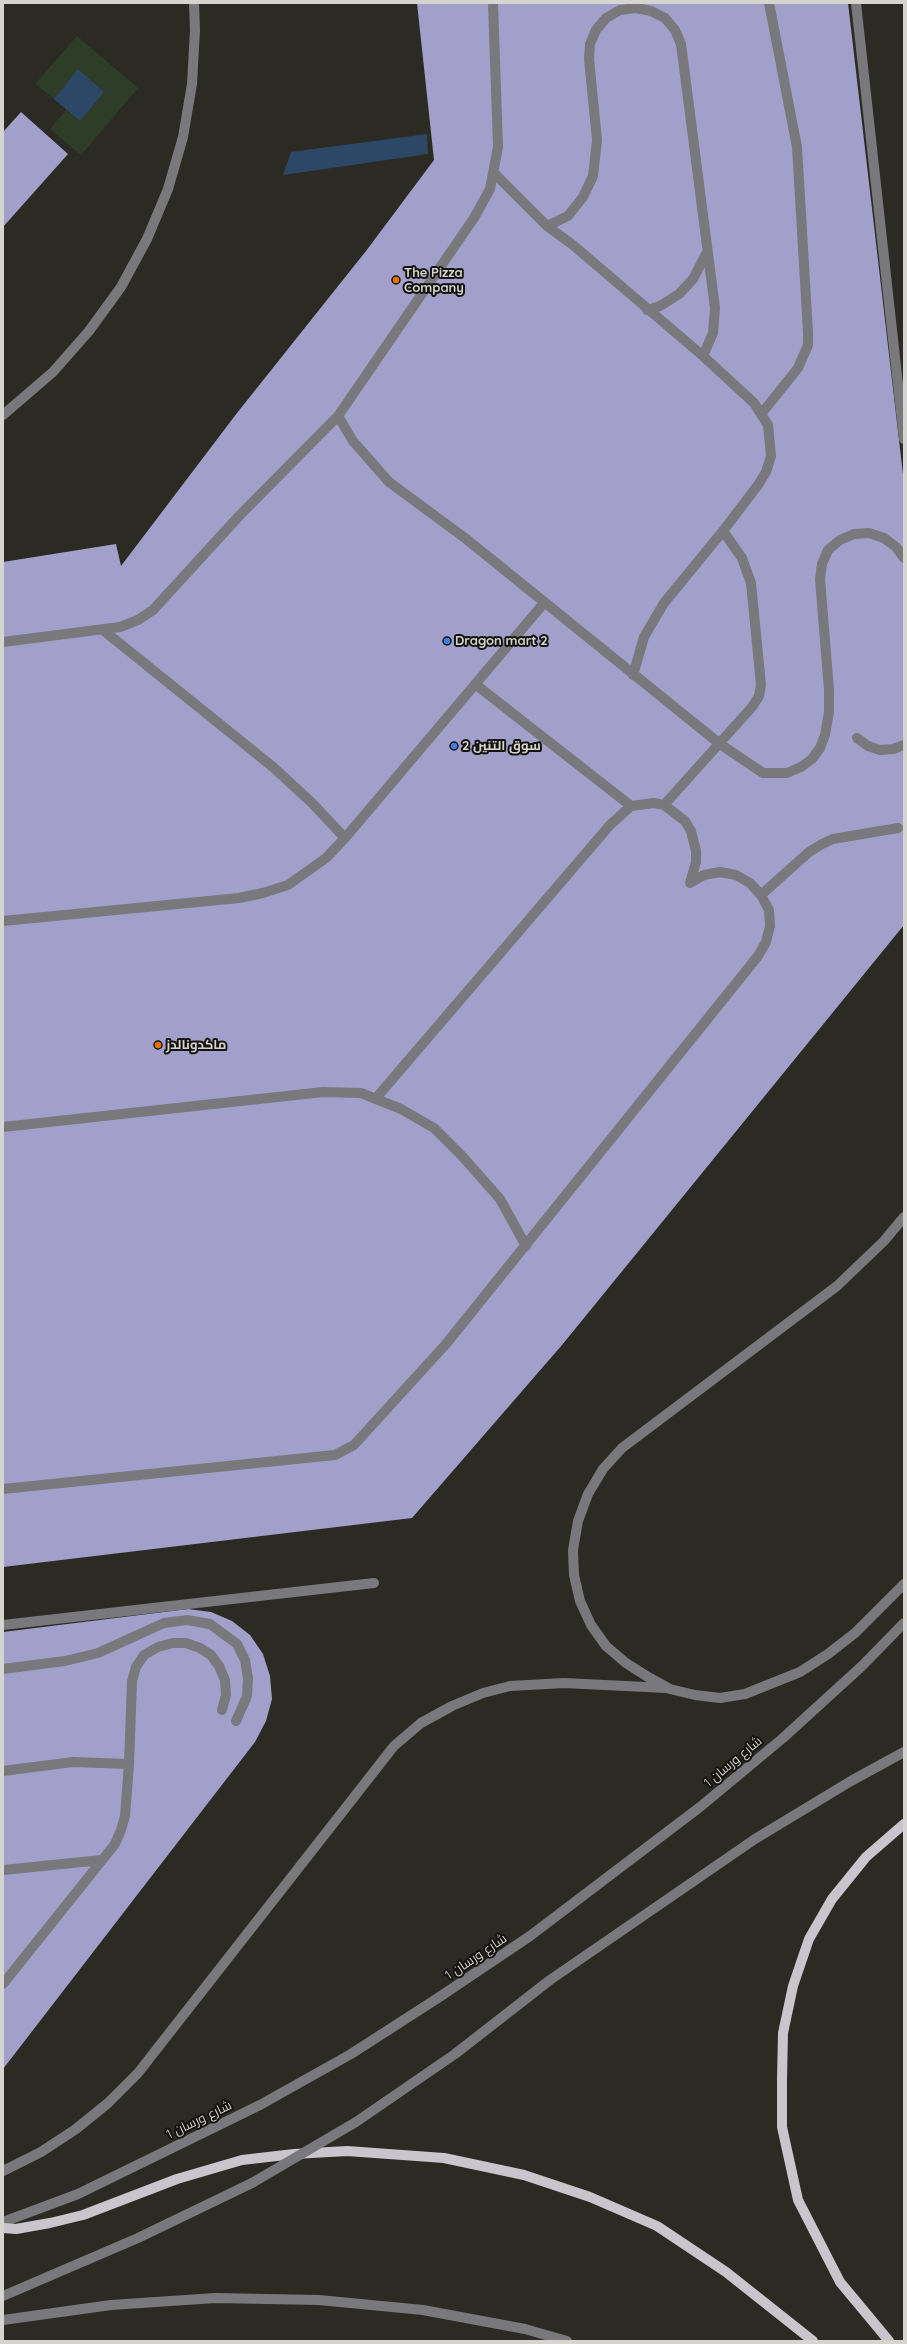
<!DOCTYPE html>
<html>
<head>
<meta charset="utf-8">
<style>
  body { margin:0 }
  #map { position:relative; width:907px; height:2344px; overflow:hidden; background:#2c2b23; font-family:Quicksand,sans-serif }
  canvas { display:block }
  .frame { position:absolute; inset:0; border:4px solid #d5d4cf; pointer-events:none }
</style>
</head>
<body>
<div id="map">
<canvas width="907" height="2344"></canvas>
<div class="frame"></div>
</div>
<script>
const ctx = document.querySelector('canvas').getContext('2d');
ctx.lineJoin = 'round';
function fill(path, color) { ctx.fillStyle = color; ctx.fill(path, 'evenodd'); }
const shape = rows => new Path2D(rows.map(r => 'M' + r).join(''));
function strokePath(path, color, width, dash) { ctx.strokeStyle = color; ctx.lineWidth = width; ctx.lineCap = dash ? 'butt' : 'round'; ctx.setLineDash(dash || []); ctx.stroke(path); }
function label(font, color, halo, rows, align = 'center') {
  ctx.font = font + ' Quicksand,Cairo,sans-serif'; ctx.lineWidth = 4; ctx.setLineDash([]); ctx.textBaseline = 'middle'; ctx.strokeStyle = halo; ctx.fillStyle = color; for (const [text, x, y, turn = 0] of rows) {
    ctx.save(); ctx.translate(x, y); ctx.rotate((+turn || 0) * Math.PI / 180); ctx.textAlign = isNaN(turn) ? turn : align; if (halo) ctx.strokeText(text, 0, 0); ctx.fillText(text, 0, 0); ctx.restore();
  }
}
fill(shape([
  [77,36,138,88,81,155,50,129,66,110,80,121,78,70,54,99,35,84]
]), '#2e3d28');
fill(shape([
  [78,69,104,92,80,121,54,99],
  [427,134,428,154,283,175,291,152]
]), '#2d4867');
fill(shape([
  [417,3,848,3,904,483,904,925,562,1345,412,1518,3,1567,3,562,116,544,121,566,237,413,366,251,434,160],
  [21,112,68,154,3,227,3,132],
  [188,1609,211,1612,232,1621,250,1635,263,1654,270,1676,272,1699,266,1721,255,1742,3,2069,3,1632]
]), '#a2a0cb');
strokePath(shape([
  [856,3,904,439],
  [494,173,547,226,573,245,703,356,754,403,768,425,771,456,766,472,758,485,723,531,664,603,644,637,633,675],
  [547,226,568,216,583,197,593,176,597,140,589,59,590,44,596,30,606,18,620,10,636,8,651,11,665,18,675,30,681,44,715,308,713,333,703,356],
  [647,310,660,306,679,294,693,279,707,252],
  [762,413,798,368,808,345,808,332,797,147,769,3],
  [3,415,53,372,89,331,121,287,147,239,168,189,183,137,192,84,195,30,194,3],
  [338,416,353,441,389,482,465,538,720,744,763,773,787,773,801,767,812,759,820,748,825,735,829,712,829,690,820,579,822,564,828,550,840,540,854,534,869,533,884,538,896,547,904,558],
  [103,630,273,767,311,802,345,838],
  [3,642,120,627,138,620,153,610,240,515,338,416,474,218,490,189,498,147,493,3],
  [475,684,631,806],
  [857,738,868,746,880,750,893,749,904,745],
  [664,805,752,707,759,696,761,685,751,583,742,558,723,531],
  [761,895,809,852,822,844,833,839,898,828],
  [3,921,239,898,263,893,288,885,326,858,345,838,544,603],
  [377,1097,610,825,631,806,654,803,664,805,685,821,691,831,696,851,696,862,690,883],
  [3,1127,323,1092,361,1093,401,1109,434,1128,462,1156,500,1199,526,1246],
  [904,1217,884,1241,837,1286,622,1448,603,1469,588,1494,578,1521,573,1550,574,1575,580,1601,591,1625,606,1646,626,1663,648,1677,670,1689,695,1695,720,1698,745,1694,800,1672,828,1654,855,1633,904,1584],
  [3,1489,335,1455,354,1445,446,1344,758,956,766,942,770,926,769,910,761,895,750,883,736,875,720,872,704,875,690,883],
  [3,1625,374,1583],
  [3,1669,65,1661,98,1653,164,1623,187,1620,210,1624,237,1644,245,1660,248,1678,247,1696,236,1721],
  [3,1771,73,1762,129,1764],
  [3,1870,102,1860],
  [3,1984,115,1844,121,1830,125,1816,129,1764,132,1681,136,1667,144,1655,158,1647,173,1643,186,1643,200,1648,211,1655,219,1666,225,1680,226,1695,222,1710],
  [3,2171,41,2152,76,2129,108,2103,138,2073,394,1746,421,1723,452,1706,483,1693,510,1686,564,1683,666,1688],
  [3,2222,78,2194,260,2105,351,2054,441,1996,530,1936,700,1807,783,1738,862,1666,904,1623],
  [3,2296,138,2238,252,2183],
  [3,2320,111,2305,215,2298,319,2300,423,2310,525,2329,567,2341]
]), '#79787c', 10);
strokePath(shape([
  [3,2228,16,2229,50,2223,83,2215,177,2179,242,2160,294,2154,347,2151,444,2158,524,2175,590,2197,657,2226,726,2272,813,2341],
  [889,2341,840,2282,798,2200,782,2127,782,2079,783,2033,793,1986,809,1939,832,1899,866,1857,904,1824]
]), '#c8c5cd', 10);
strokePath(shape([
  [252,2183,356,2122,455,2054,550,1980,755,1839,851,1781,904,1752]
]), '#79787c', 10);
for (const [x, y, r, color] of [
  [396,280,4,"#e8710a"],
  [447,641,4,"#3f7fe0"],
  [454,746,4,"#3f7fe0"],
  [158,1045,4,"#e8710a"]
]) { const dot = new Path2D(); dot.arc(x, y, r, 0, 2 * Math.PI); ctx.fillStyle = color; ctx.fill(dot); strokePath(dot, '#141310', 1.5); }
label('bold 13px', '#d5d4cf', '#141310', [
  ["The Pizza",404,273],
  ["Company",404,288],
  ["Dragon mart 2",455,641],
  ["سوق التنين 2",462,746],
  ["ماكدونالدز",166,1045]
], 'left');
label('13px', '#d5d4cf', '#141310', [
  ["شارع ورسان 1",733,1762,-40],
  ["شارع ورسان 1",476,1957,-34],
  ["شارع ورسان 1",199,2120,-26]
]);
</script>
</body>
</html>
